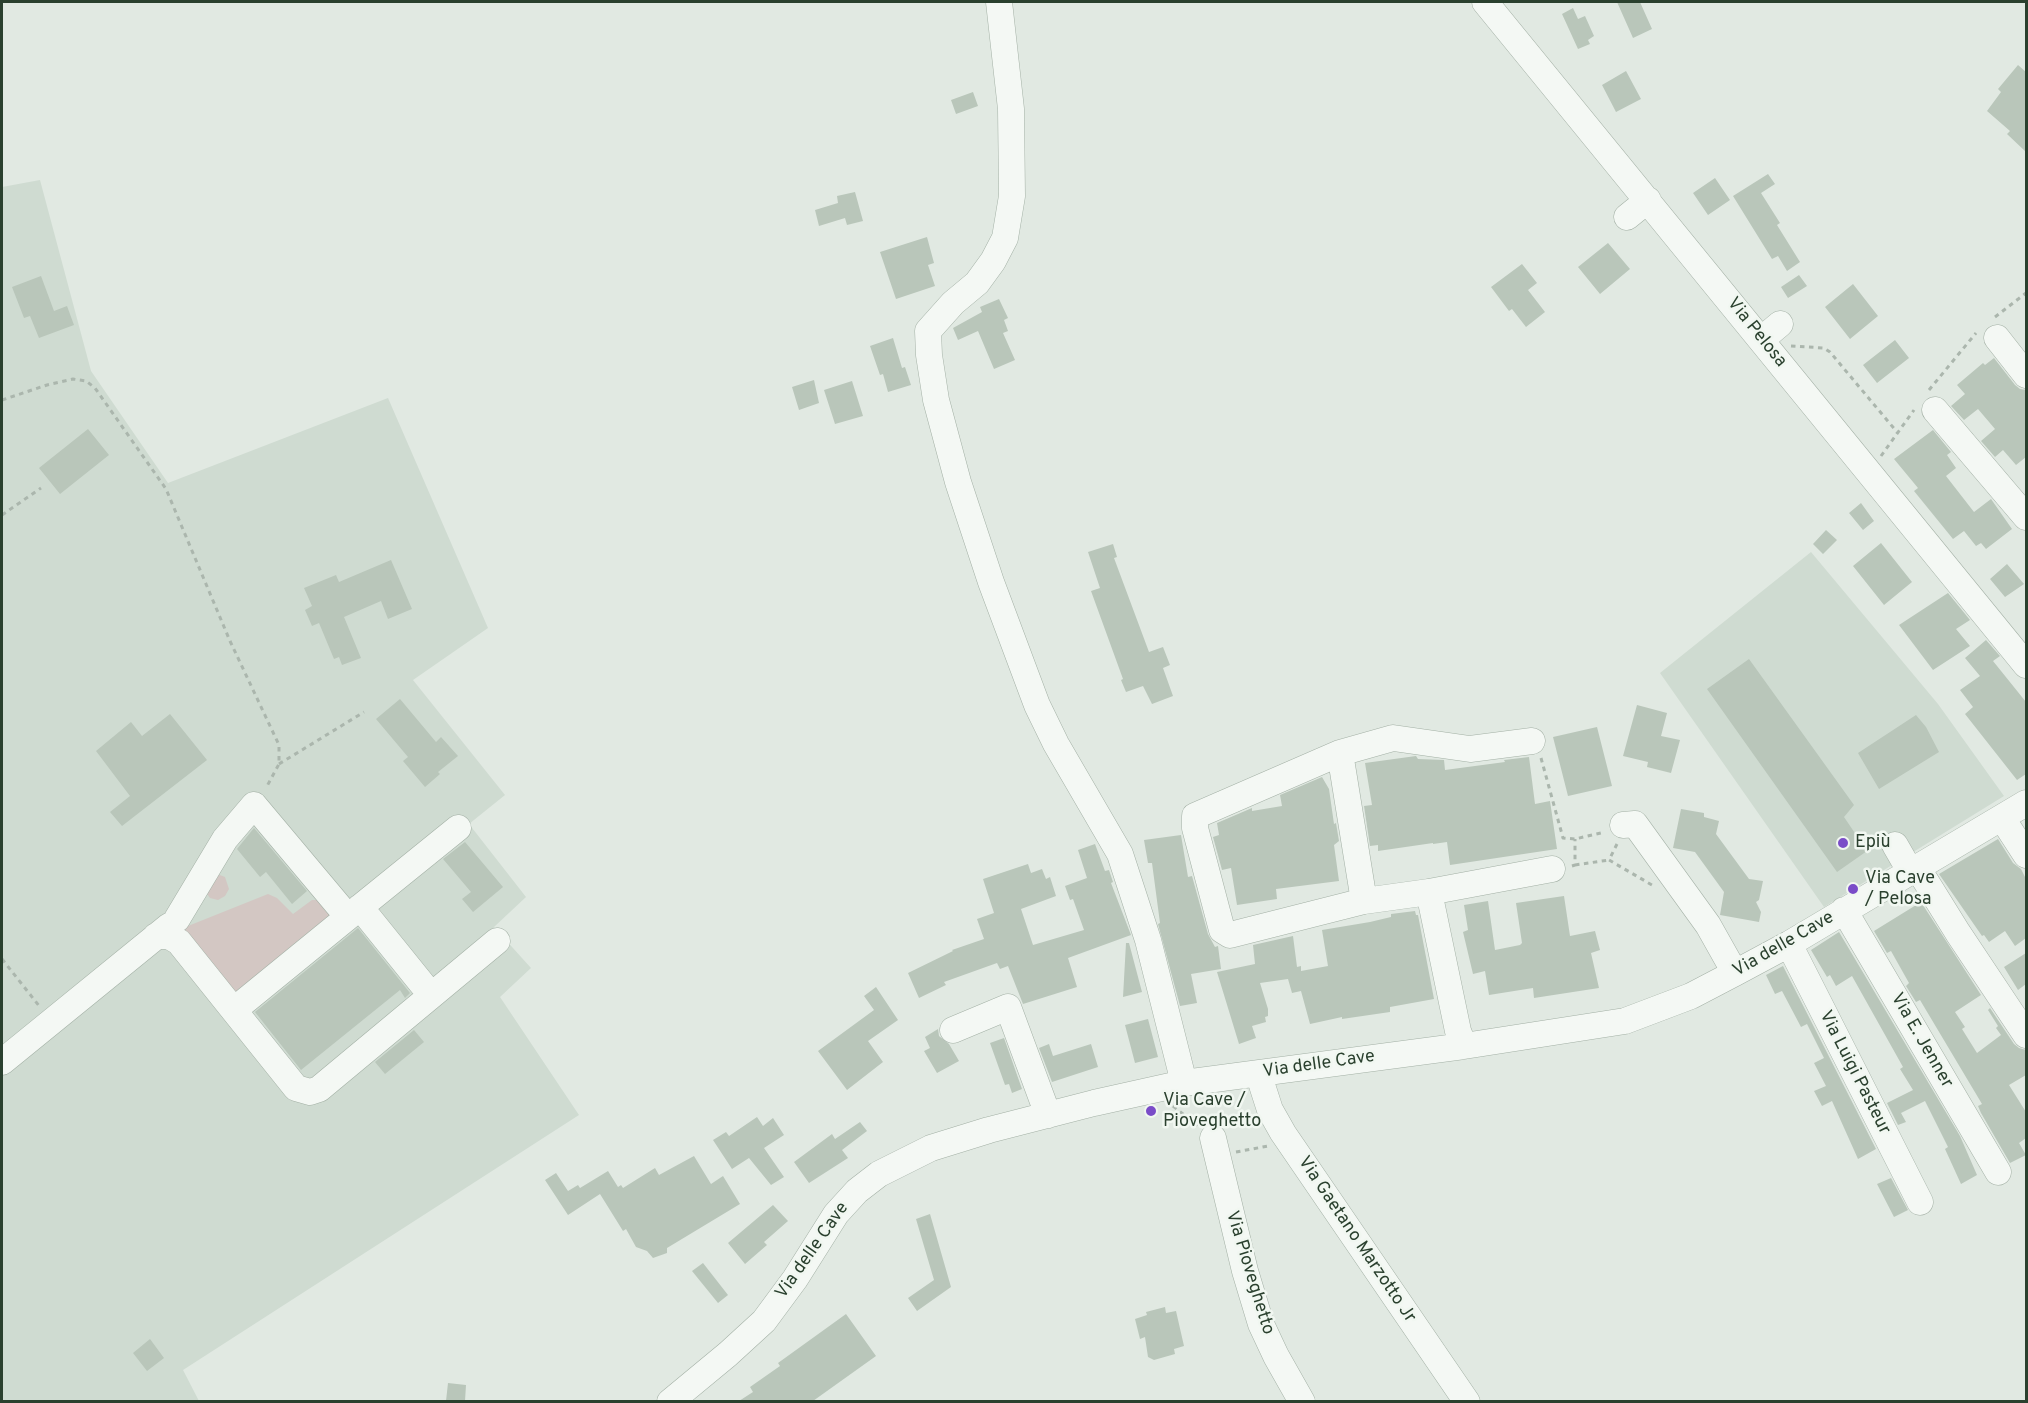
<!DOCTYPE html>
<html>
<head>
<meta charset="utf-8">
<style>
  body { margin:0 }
  #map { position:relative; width:2028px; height:1403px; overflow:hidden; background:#e1e9e2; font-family:Overpass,sans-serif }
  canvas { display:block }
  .frame { position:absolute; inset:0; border:3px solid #2a402e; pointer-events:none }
</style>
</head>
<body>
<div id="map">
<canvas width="2028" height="1403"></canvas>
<div class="frame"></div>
</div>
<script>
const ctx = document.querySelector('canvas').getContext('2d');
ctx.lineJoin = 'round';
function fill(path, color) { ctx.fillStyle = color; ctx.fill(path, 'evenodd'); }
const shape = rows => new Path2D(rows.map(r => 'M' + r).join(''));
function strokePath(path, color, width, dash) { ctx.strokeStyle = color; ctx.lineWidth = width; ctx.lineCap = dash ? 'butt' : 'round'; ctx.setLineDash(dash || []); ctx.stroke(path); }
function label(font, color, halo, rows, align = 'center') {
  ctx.font = font + ' Overpass,sans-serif'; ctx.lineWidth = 5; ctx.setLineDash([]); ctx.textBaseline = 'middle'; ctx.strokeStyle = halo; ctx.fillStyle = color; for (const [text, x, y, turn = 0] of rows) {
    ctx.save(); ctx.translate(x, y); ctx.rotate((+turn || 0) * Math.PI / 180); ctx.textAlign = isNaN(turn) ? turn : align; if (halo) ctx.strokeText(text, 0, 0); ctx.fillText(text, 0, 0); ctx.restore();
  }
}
fill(shape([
  [40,180,91,371,168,483,388,398,488,628,413,680,505,795,469,824,526,897,494,927,531,968,500,997,579,1115,183,1370,199,1401,2,1402,2,187],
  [1811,552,1938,704,2004,796,1824,907,1660,673]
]), '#cfdbd1');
fill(shape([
  [217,874,225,877,229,889,225,896,218,900,210,898,205,891],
  [268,894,277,898,293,914,312,900,321,900,336,914,240,998,178,930]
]), '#d3c7c3');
fill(shape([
  [1617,2,1640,2,1652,29,1633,38],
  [1573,8,1578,19,1585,16,1594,36,1588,40,1590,44,1578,49,1562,14],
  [2018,65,2026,72,2026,152,2007,134,2010,131,1987,111,2001,92,1998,89],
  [1626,71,1641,99,1616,112,1602,85],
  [973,92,978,106,956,114,951,100],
  [1768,174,1775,184,1761,193,1780,223,1777,225,1800,262,1787,271,1778,256,1772,259,1733,196],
  [1715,178,1730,200,1708,215,1693,193],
  [855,192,863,221,847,225,845,218,819,226,815,210,838,203,837,196],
  [927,237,934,263,928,265,935,286,896,299,880,252],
  [1608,243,1630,269,1600,294,1578,267],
  [1522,264,1537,283,1528,290,1545,312,1526,327,1512,309,1509,311,1491,287],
  [1799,275,1807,286,1788,298,1781,287],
  [41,276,54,311,67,306,74,325,39,338,30,316,24,318,12,287],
  [1853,284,1878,316,1850,339,1825,307],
  [999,299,1008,318,1004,320,1008,331,1003,333,1015,360,994,369,978,331,958,340,953,328,982,312,980,307],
  [893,338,902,368,905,367,911,385,888,392,883,374,880,375,870,346],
  [1895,340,1909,358,1877,383,1863,365],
  [1994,358,2015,385,2020,389,2026,390,2026,457,2016,465,2003,450,1995,457,1981,441,1995,429,1978,409,1964,420,1951,406,1965,394,1957,385,1983,363,1985,365],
  [814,380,819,403,799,410,792,387],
  [852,381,863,416,835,424,824,390],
  [88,429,109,455,60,494,39,468],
  [1933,430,1951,452,1947,455,1956,468,1946,476,1974,512,1991,499,2012,529,1986,549,1981,543,1976,546,1964,531,1953,539,1914,491,1918,488,1894,459],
  [1861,503,1874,521,1863,530,1849,513],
  [1826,530,1837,540,1823,554,1813,544],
  [1881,543,1912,582,1884,605,1853,566],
  [1113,544,1117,557,1114,558,1149,652,1163,647,1170,665,1163,668,1173,696,1152,704,1143,686,1126,692,1121,680,1123,679,1091,591,1100,588,1088,552],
  [391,560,412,609,388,619,381,601,344,617,361,658,342,665,339,657,334,659,319,623,312,626,305,610,312,606,304,588,336,575,339,582],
  [2007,564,2024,584,2005,597,1990,579],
  [1948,593,1970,620,1956,629,1970,646,1933,670,1899,625],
  [1986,640,2000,656,1993,661,2026,702,2026,774,2017,780,1965,714,1973,707,1960,690,1980,676,1965,658],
  [1749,659,1854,805,1844,817,1867,851,1837,872,1707,689],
  [400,699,436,742,441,737,458,756,438,772,440,774,425,787,403,761,408,757,376,719],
  [1637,705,1667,713,1661,736,1680,740,1671,773,1647,767,1648,762,1623,756],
  [170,714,207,760,122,826,110,812,130,796,96,751,131,722,142,736],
  [1916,715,1926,727,1939,752,1879,789,1858,753],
  [1597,727,1612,786,1568,796,1553,737],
  [1416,756,1418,759,1444,760,1445,770,1505,762,1504,760,1529,757,1535,804,1550,801,1557,849,1450,865,1447,842,1433,844,1433,843,1378,851,1378,845,1370,846,1364,806,1372,805,1365,763],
  [1322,777,1329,789,1334,824,1336,823,1339,841,1334,845,1339,881,1276,889,1277,899,1237,905,1231,868,1222,870,1213,837,1219,835,1217,823,1252,808,1252,811,1282,806,1280,795],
  [1681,809,1704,813,1704,817,1719,821,1716,834,1749,879,1763,881,1759,900,1756,902,1761,912,1759,922,1720,915,1724,892,1695,852,1673,848],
  [254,828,307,891,292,904,266,872,260,877,237,849],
  [1181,835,1188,877,1192,876,1208,934,1215,947,1218,946,1221,969,1191,974,1197,1003,1180,1006,1158,924,1160,923,1152,863,1148,863,1144,840],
  [1998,839,2013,863,2021,869,2026,879,2026,938,2015,946,2005,931,1989,942,1984,935,1982,936,1939,874],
  [465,842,503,887,473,912,462,899,471,892,443,859],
  [1095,844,1105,871,1109,870,1113,882,1111,883,1131,935,1068,958,1077,987,1023,1004,1008,966,1000,969,997,963,944,982,946,985,919,998,908,973,953,951,952,950,984,939,977,919,994,913,983,879,1028,864,1031,873,1042,869,1046,879,1050,877,1056,896,1021,909,1033,945,1084,930,1073,899,1070,900,1065,886,1087,878,1078,850],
  [1564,896,1570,936,1595,931,1600,950,1591,953,1599,988,1534,998,1533,988,1489,995,1485,971,1473,974,1463,932,1468,930,1464,905,1488,901,1495,950,1520,945,1522,943,1516,903],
  [1921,902,1981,995,1955,1012,1965,1027,1962,1029,1977,1053,2001,1035,1996,1028,1998,1026,1988,1010,1990,1008,2014,1044,2019,1048,2026,1050,2026,1075,2009,1085,2026,1112,2026,1138,2019,1143,2026,1155,2010,1163,1981,1113,1978,1106,1982,1104,1920,1000,1916,1002,1906,986,1909,983,1891,951,1887,953,1874,931],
  [1415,911,1416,915,1418,915,1434,999,1390,1007,1390,1012,1342,1019,1342,1017,1310,1024,1301,991,1292,993,1288,979,1260,983,1268,1009,1268,1016,1265,1017,1266,1022,1252,1026,1256,1038,1239,1044,1217,972,1255,964,1253,945,1293,936,1297,967,1301,966,1301,971,1328,966,1322,930,1370,922,1391,917,1391,914],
  [358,928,410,993,405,998,400,990,301,1070,255,1012],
  [1839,932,1960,1136,1977,1175,1961,1184,1945,1149,1948,1147,1925,1101,1901,1113,1906,1122,1898,1125,1887,1103,1913,1090,1900,1069,1903,1067,1852,976,1836,986,1830,975,1827,977,1811,950],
  [1126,943,1129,943,1142,992,1123,997],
  [2026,953,2026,984,2018,990,2004,967],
  [1783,966,1876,1149,1858,1159,1832,1101,1822,1106,1814,1091,1826,1086,1814,1063,1824,1058,1807,1024,1801,1027,1782,991,1775,994,1766,975],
  [876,987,898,1020,868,1041,883,1062,847,1090,818,1051,874,1010,864,996],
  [1148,1019,1158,1057,1135,1063,1125,1025],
  [938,1029,939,1036,949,1044,959,1061,937,1073,924,1051,930,1048,925,1037],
  [414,1030,424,1042,385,1074,375,1062],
  [1004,1038,1022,1089,1012,1093,1009,1084,1005,1085,990,1043],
  [1049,1044,1053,1056,1091,1044,1098,1067,1052,1082,1039,1048],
  [757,1117,763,1126,773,1118,784,1135,764,1148,784,1177,771,1185,749,1158,732,1169,713,1140,726,1132,729,1136],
  [860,1122,867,1131,842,1150,848,1158,809,1183,794,1162,832,1134,835,1139],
  [694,1156,711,1184,723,1176,740,1204,667,1248,667,1253,653,1258,647,1251,636,1247,626,1229,623,1231,600,1194,568,1215,545,1180,556,1173,568,1191,578,1185,580,1188,608,1171,618,1187,621,1185,623,1188,655,1168,659,1175],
  [1891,1178,1908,1210,1894,1217,1877,1184],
  [773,1205,788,1221,764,1242,767,1245,745,1264,728,1243],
  [930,1214,951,1287,917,1311,908,1298,934,1280,916,1219],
  [703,1263,728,1295,718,1303,692,1271],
  [1165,1307,1166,1313,1176,1311,1184,1346,1174,1349,1175,1354,1154,1360,1148,1357,1145,1337,1140,1339,1135,1319,1147,1315,1146,1312],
  [846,1314,876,1356,813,1401,739,1401,753,1392,750,1387,780,1366,778,1363],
  [150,1339,164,1358,147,1371,133,1353],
  [448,1383,466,1385,465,1401,446,1401]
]), '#b9c6ba');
const minor = shape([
  [999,2,1011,109,1012,196,1005,238,993,261,977,283,953,303,928,331,929,355,936,400,958,482,991,582,1037,705,1056,744,1120,854,1148,940,1184,1083],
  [1485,2,2026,665],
  [1627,217,1648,200],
  [1997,338,2026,375],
  [1761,340,1780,324],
  [1935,410,2026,517],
  [1532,741,1470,749,1393,738,1340,753,1195,816,1195,828,1222,930,1230,935,1364,901,1429,892,1552,869],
  [1340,753,1364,901],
  [2002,818,2026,855],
  [1623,825,1635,824,1708,925,1735,973],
  [1895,845,1910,871],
  [1917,867,1958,933,2026,1035],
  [1429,892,1458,1031,1464,1046],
  [360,907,431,995],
  [1844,910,1998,1172],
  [348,917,458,828],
  [177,919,225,839,254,805,348,917,234,1010],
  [156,936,169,936,179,942,296,1088,310,1092,319,1089,497,941],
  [1789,944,1920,1202],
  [953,1030,1008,1007,1048,1115],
  [2,1062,169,926],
  [1261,1073,1262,1085,1270,1110,1283,1133,1467,1402],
  [1213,1138,1245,1271,1261,1324,1276,1356,1302,1402],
  [670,1402,728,1354,764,1321,795,1279,836,1214,857,1191,879,1174,931,1148,989,1130,1094,1103,1184,1083,1464,1046,1625,1021,1691,996,1735,973,1789,944,2026,803]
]);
strokePath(minor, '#a3b0a5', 27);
strokePath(shape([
  [1995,317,2026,293],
  [1791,346,1824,348,1830,352,1897,432],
  [1929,390,1976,333],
  [2,400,47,385,73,379,86,381,95,388,166,489,230,641,279,745,279,764,266,788],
  [1881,456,1914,410],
  [2,515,41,488],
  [1541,758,1563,838,1575,839,1605,832],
  [279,764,364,712],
  [1617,844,1609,860,1652,885],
  [1575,865,1609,860],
  [1572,866,1575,865,1575,839],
  [2,959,40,1007],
  [1173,1106,1198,1126],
  [1236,1152,1268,1146]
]), '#abb6ad', 3, [4.5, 4.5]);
strokePath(minor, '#f4f8f4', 26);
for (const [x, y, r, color] of [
  [1843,843,6,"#7a4cc8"],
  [1853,889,6,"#7a4cc8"],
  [1151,1111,6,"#7a4cc8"]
]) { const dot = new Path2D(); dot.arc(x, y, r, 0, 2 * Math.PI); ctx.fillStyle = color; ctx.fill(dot); strokePath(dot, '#f1f7f1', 2); }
label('18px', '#2a402e', '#f1f7f1', [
  ["Via Pelosa",1756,333,51],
  ["Via delle Cave",1784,945,-30],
  ["Via E. Jenner",1921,1041,60],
  ["Via delle Cave",1319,1065,-8],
  ["Via Luigi Pasteur",1854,1073,63],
  ["Via Gaetano Marzotto Jr",1356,1240,56],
  ["Via delle Cave",813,1251,-55],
  ["Via Pioveghetto",1249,1273,73]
]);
label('18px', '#2a402e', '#f1f7f1', [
  ["Epiù",1855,843],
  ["Via Cave",1865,879],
  ["/ Pelosa",1865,900],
  ["Via Cave /",1163,1101],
  ["Pioveghetto",1163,1122]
], 'left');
</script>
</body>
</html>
